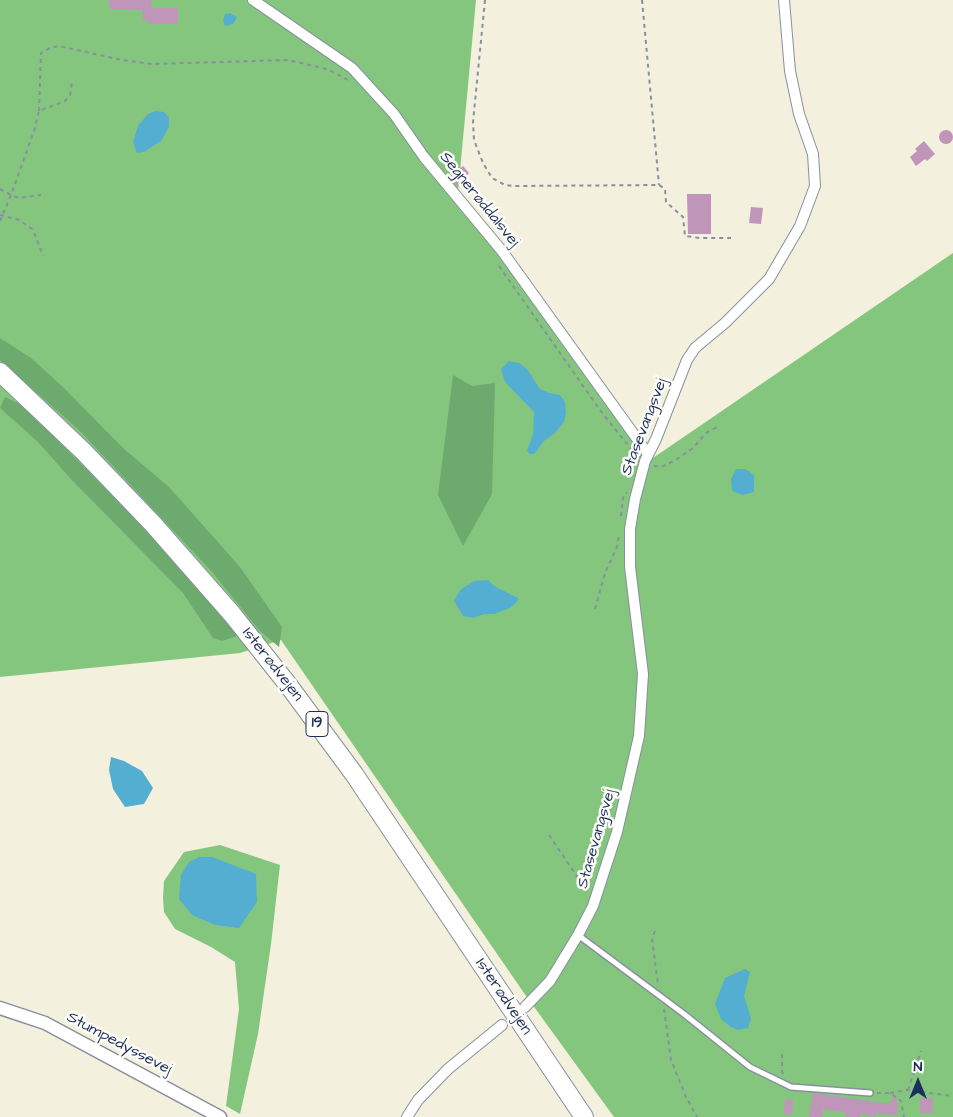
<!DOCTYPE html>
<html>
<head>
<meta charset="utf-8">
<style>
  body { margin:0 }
  #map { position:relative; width:953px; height:1117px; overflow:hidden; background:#f3f0dd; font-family:"Architects Daughter",sans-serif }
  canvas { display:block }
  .north { position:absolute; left:893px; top:1057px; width:50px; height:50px; -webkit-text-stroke:4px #fdfcf7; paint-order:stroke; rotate:0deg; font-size:14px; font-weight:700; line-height:20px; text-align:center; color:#1b2f5e }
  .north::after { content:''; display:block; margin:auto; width:18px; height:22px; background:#1b2f5e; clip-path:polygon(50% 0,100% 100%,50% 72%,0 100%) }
</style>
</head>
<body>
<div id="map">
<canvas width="953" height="1117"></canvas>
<div class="north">N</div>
</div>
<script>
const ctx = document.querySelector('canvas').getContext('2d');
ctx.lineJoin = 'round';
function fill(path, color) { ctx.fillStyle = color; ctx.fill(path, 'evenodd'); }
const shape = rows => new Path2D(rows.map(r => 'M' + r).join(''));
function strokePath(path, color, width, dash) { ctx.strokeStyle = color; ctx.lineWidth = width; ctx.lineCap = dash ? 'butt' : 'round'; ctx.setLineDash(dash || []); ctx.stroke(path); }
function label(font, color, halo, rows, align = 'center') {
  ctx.font = font + ' "Architects Daughter",sans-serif'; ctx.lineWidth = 5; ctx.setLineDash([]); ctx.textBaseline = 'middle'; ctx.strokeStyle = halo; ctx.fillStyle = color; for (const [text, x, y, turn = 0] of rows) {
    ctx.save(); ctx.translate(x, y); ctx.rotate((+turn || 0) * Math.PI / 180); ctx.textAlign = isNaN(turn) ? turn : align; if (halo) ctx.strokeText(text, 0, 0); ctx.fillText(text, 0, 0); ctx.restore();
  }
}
fill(shape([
  [0,0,476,0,458,192,650,460,953,253,953,1117,614,1117,524,993,281,640,240,653,0,677],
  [220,845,280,865,271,944,258,1034,240,1114,226,1106,239,1009,235,962,211,947,175,929,164,912,163,898,164,881,184,852]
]), '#85c67e');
fill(shape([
  [0,338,31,358,63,387,124,449,169,487,240,567,282,627,279,647,259,630,213,573,81,432,0,360],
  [453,375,472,386,495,383,492,494,463,546,438,495],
  [5,397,22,405,145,528,188,575,237,636,222,641,213,638,183,593,70,478,38,442,0,408]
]), '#6cab6d');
fill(shape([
  [230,13,237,17,233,24,225,26,223,21,225,14],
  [155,111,164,112,169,117,169,127,161,141,144,152,137,153,133,142,138,126,148,114],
  [509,361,519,363,527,369,540,389,549,393,560,395,565,402,566,413,564,422,555,433,544,441,534,454,530,454,527,451,533,434,534,412,505,382,501,369],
  [736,469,745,469,754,475,754,492,743,495,732,491,731,479],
  [488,580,494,586,518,598,517,602,510,608,494,614,485,614,473,618,463,616,454,601,460,590,474,581],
  [111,757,124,761,142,771,153,788,144,804,125,807,113,789,109,770],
  [199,857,212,857,256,874,257,902,239,928,215,925,192,915,179,899,181,875,189,862],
  [745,969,750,972,744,996,751,1018,748,1028,738,1030,731,1027,721,1019,715,1004,725,978]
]), '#54aed1');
fill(shape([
  [109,0,151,0,151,8,178,8,178,24,148,24,148,20,143,20,142,10,109,9],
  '939 137a7 7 0 1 1 14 0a7 7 0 1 1-14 0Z',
  [924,141,935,154,927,161,925,159,916,166,910,157,917,151,915,149],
  [460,166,461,168,463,166,469,173,457,185,449,176],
  [687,194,711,194,711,234,688,234],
  [751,207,763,208,761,224,749,223],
  [813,1093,889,1104,895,1095,898,1105,897,1116,876,1113,875,1117,860,1114,860,1117,845,1117,846,1113,823,1109,822,1117,809,1117],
  [920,1098,933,1098,933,1113,920,1113],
  [785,1099,793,1100,792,1115,784,1114]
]), '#c095ba');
const service = shape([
  [578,935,684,1014,750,1067,791,1087,870,1093]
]);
const minor = shape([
  [253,0,352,68,394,114,424,157,502,251,648,454],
  [525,1007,550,981,578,935,593,906,617,832,639,736,643,674,630,567,630,529,635,499,645,461,656,439,687,360,695,348,725,323,769,279,800,226,815,186,813,154,799,114,790,71,784,0],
  [407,1117,418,1100,448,1069,502,1025]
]);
const tertiary = shape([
  [0,1008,45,1023,220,1117]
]);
const trunk = shape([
  [0,372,83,451,153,524,232,614,289,686,354,774,584,1117]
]);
strokePath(service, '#87909e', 8);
strokePath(minor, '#87909e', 12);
strokePath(tertiary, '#87909e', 15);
strokePath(trunk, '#87909e', 20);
strokePath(shape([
  [485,0,473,122,474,140,483,163,492,178,505,185,514,186,659,185,665,189,666,202,683,217,685,236,700,238,731,238],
  [642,0,659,185],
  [39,111,41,53,50,48,59,46,122,60,152,64,288,60,327,69,348,80],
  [0,189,11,195,19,198,41,195],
  [0,215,19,220,32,229,36,237,43,256],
  [0,221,11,195,34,131,39,111,65,101,70,95,72,82],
  [499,266,602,413,632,450],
  [654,466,661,467,674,461,693,448,706,433,719,426],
  [621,516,623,498,627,492],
  [595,609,605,573,617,547,619,535],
  [549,835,587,891],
  [655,931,652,939,658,985],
  [664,1009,671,1060,686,1097,697,1117],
  [782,1054,782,1071,784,1076],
  [908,1090,921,1051],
  [877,1093,890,1093,901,1101,904,1117],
  [890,1093,907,1090,953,1096]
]), '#87909e', 2, [4, 4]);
strokePath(service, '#fff', 5);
strokePath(minor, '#fff', 10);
strokePath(tertiary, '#fff', 12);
strokePath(trunk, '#fff', 18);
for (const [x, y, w] of [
  [317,724,22]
]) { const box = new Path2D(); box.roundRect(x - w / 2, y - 12.5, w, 25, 4); ctx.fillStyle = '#fdfcf7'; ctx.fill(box); strokePath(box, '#1b2f5e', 1); }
label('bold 15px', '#1b2f5e', null, [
  ["19",317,724]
]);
label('16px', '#1b2f5e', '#fdfcf7', [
  ["Segnerøddalsvej",479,200,51],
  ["Stasevangsvej",645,427,-69],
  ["Isterødvejen",272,665,52],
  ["Stasevangsvej",597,839,-74],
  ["Isterødvejen",503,997,56],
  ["Stumpedyssevej",119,1044,28]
]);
</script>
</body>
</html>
